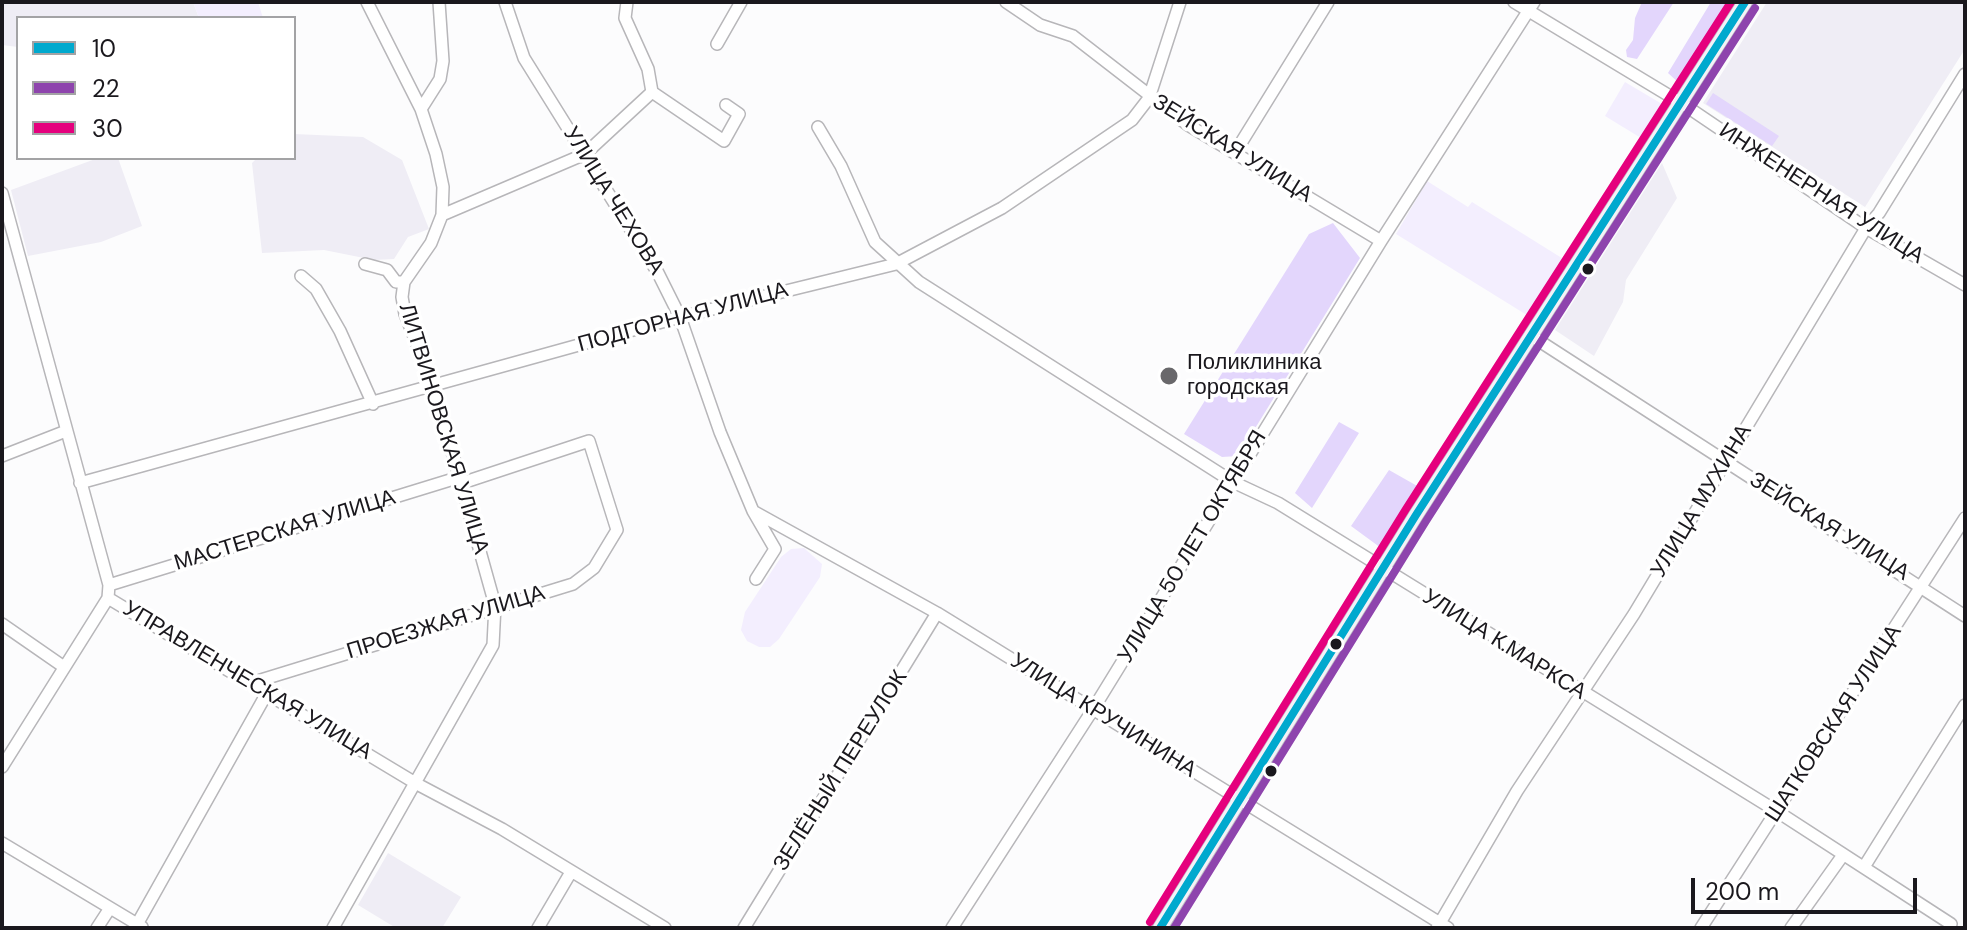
<!DOCTYPE html>
<html>
<head>
<meta charset="utf-8">
<style>
  body { margin:0 }
  #map { position:relative; width:1967px; height:930px; overflow:hidden; background:#fcfcfd; font-family:"DM Sans",sans-serif }
  canvas { display:block }
  .frame { position:absolute; inset:0; border:4px solid #1a181d; pointer-events:none }
  .legend { position:absolute; left:16px; top:16px; width:280px; height:144px; box-sizing:border-box; background:#fff; border:2px solid #a3a3a5; margin:0; padding:10px 14px; list-style:none; font-size:24px; color:#1a181d }
  .legend li { display:flex; align-items:center; gap:16px; height:40px }
  .legend b { width:40px; border:2px solid #a3a3a5 }
  .scale { position:absolute; left:1691px; top:878px; width:226px; height:36px; box-sizing:border-box; border:4px solid #1a181d; border-top:0; padding-left:10px; font-size:24px; line-height:28px; white-space:nowrap; color:#1a181d; -webkit-text-stroke:6px #fff; paint-order:stroke }
</style>
</head>
<body>
<div id="map">
<canvas width="1967" height="930"></canvas>
<div class="frame"></div>
<ul class="legend">
<li><b style="height:10px;background:#00a9ce"></b>10</li>
<li><b style="height:10px;background:#8e44ad"></b>22</li>
<li><b style="height:10px;background:#e5007d"></b>30</li>
</ul>
<div class="scale">200 m</div>
</div>
<script>
const ctx = document.querySelector('canvas').getContext('2d');
ctx.lineJoin = 'round';
function fill(path, color) { ctx.fillStyle = color; ctx.fill(path, 'evenodd'); }
const shape = rows => new Path2D(rows.map(r => 'M' + r).join(''));
function strokePath(path, color, width, dash) { ctx.strokeStyle = color; ctx.lineWidth = width; ctx.lineCap = dash ? 'butt' : 'round'; ctx.setLineDash(dash || []); ctx.stroke(path); }
function label(font, color, halo, rows, align = 'center') {
  ctx.font = font + ' "DM Sans",sans-serif'; ctx.lineWidth = 7; ctx.setLineDash([]); ctx.textBaseline = 'middle'; ctx.strokeStyle = halo; ctx.fillStyle = color; for (const [text, x, y, turn = 0] of rows) {
    ctx.save(); ctx.translate(x, y); ctx.rotate((+turn || 0) * Math.PI / 180); ctx.textAlign = isNaN(turn) ? turn : align; if (halo) ctx.strokeText(text, 0, 0); ctx.fillText(text, 0, 0); ctx.restore();
  }
}
fill(shape([
  [2,2,193,2,199,18,18,18,18,47,2,45],
  [1767,2,1965,2,1965,49,1865,207,1703,103],
  [294,134,363,137,402,160,429,229,408,237,394,259,374,260,324,250,262,253,252,163,257,158,294,158],
  [98,158,118,158,142,226,101,242,28,256,11,190],
  [1662,163,1677,198,1626,280,1623,302,1594,356,1555,330],
  [388,853,461,897,442,928,396,928,358,905]
]), '#efedf5');
fill(shape([
  [193,2,258,2,263,18,199,18],
  [1625,82,1662,104,1641,138,1605,116],
  [1427,181,1468,207,1472,202,1565,260,1530,317,1396,234],
  [804,548,822,564,820,577,779,639,770,647,759,647,747,641,741,630,745,612,781,557,791,549]
]), '#f3eefe');
fill(shape([
  [1642,2,1674,2,1637,59,1627,57,1626,50,1633,40,1635,18],
  [1711,2,1729,2,1680,84,1668,73],
  [1713,93,1779,136,1772,146,1706,104],
  [1333,223,1360,258,1238,456,1222,457,1184,434,1309,234],
  [1339,422,1359,433,1312,508,1295,493],
  [1389,470,1419,487,1381,548,1351,526]
]), '#e3d6fc');
const minor = shape([
  [505,2,524,58,658,273,680,317,720,432,753,511,775,549,756,579],
  [627,2,625,18,648,69,652,92,724,141,739,114,726,105],
  [1006,2,1040,25,1073,36,1188,125,1381,241],
  [1514,2,1683,104,1866,228,1965,285],
  [717,44,741,2],
  [421,109,440,79,443,61,439,2],
  [818,127,841,166,875,242,919,282,1233,482,1278,503,1778,812,1951,924],
  [1236,151,1328,2],
  [2,193,109,585,108,598,2,767],
  [442,215,585,154,652,92],
  [365,264,387,270,396,282,404,282],
  [301,276,316,289,340,331,373,404],
  [1530,335,1965,616],
  [2,456,66,431],
  [80,483,680,317,896,264,1002,208,1132,120,1149,98,1180,2],
  [753,511,937,613,1448,928],
  [109,585,460,477],
  [108,598,417,784,502,829,665,928],
  [2,624,64,667],
  [251,683,573,584,594,568,617,530,589,441,462,483],
  [2,843,142,927],
  [1864,867,1965,705],
  [97,928,110,908],
  [135,928,267,693],
  [333,928,493,645,495,605,434,387,405,314,402,297,404,282,431,243,442,215,443,187,436,154,421,109,367,2],
  [538,928,571,872],
  [744,928,937,613],
  [952,928,1092,711,1381,241,1534,2],
  [1437,928,1517,791,1634,614,1866,228,1879,213,1965,74],
  [1701,928,1965,518],
  [1791,928,1843,855]
]);
const major = shape([
  [1160,928,1416,515,1745,2]
]);
strokePath(minor, '#b7b6b9', 14);
strokePath(major, '#bebbc5', 17);
strokePath(minor, '#fff', 11);
strokePath(major, '#f4f2f7', 14);
strokePath(shape([
  [1160,928,1416,515,1745,2]
]), '#00a9ce', 8);
strokePath(shape([
  [1174,928,1426,521,1755,8]
]), '#8e44ad', 8);
strokePath(shape([
  [1150,922,1406,509,1731,2]
]), '#e5007d', 8);
for (const [x, y, r, color] of [
  [1588,269,7,"#1a181d"],
  [1169,376,10,"#69686b"],
  [1336,644,7,"#1a181d"],
  [1271,771,7,"#1a181d"]
]) { const dot = new Path2D(); dot.arc(x, y, r, 0, 2 * Math.PI); ctx.fillStyle = color; ctx.fill(dot); strokePath(dot, '#fff', 3); }
label('22px', '#1a181d', '#fff', [
  ["ЗЕЙСКАЯ УЛИЦА",1232,149,32],
  ["ИНЖЕНЕРНАЯ УЛИЦА",1821,194,33],
  ["УЛИЦА ЧЕХОВА",613,201,58],
  ["ПОДГОРНАЯ УЛИЦА",683,318,-15],
  ["ЛИТВИНОВСКАЯ УЛИЦА",443,429,73],
  ["УЛИЦА МУХИНА",1702,501,-59],
  ["ЗЕЙСКАЯ УЛИЦА",1829,527,32],
  ["МАСТЕРСКАЯ УЛИЦА",285,531,-17],
  ["УЛИЦА 50 ЛЕТ ОКТЯБРЯ",1193,547,-59],
  ["ПРОЕЗЖАЯ УЛИЦА",446,623,-17],
  ["УЛИЦА К.МАРКСА",1504,645,32],
  ["УПРАВЛЕНЧЕСКАЯ УЛИЦА",247,681,31],
  ["УЛИЦА КРУЧИНИНА",1103,716,32],
  ["ШАТКОВСКАЯ УЛИЦА",1834,724,-57],
  ["ЗЕЛЁНЫЙ ПЕРЕУЛОК",841,771,-58]
]);
label('22px', '#1a181d', '#fff', [
  ["Поликлиника",1187,363],
  ["городская",1187,388]
], 'left');
</script>
</body>
</html>
